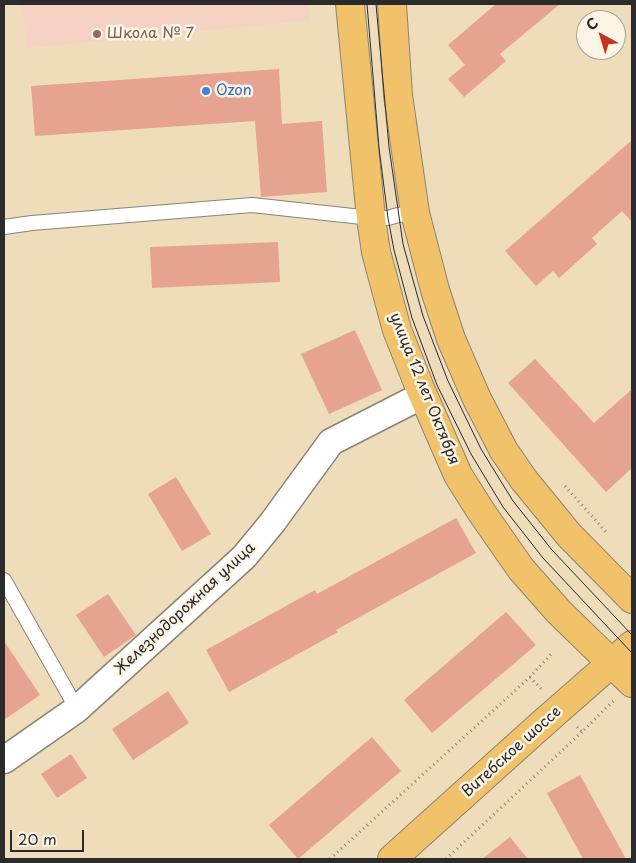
<!DOCTYPE html>
<html>
<head>
<meta charset="utf-8">
<style>
  body { margin:0 }
  #map { position:relative; width:636px; height:863px; overflow:hidden; background:#eedcba; font-family:"Playpen Sans",sans-serif }
  canvas { display:block }
  .frame { position:absolute; inset:0; border:5px solid #2b2b2b; pointer-events:none }
  .north { position:absolute; left:576px; top:10px; width:50px; height:50px; box-sizing:border-box; background:#fcf5e5; border:1px solid #a8a49b; border-radius:50%; rotate:321deg; font-size:14px; font-weight:700; line-height:20px; text-align:center; color:#2b2b2b }
  .north::after { content:''; display:block; margin:auto; width:18px; height:22px; background:#c8321e; clip-path:polygon(50% 0,100% 100%,50% 72%,0 100%) }
  .scale { position:absolute; left:10px; top:830px; width:74px; height:22px; box-sizing:border-box; border:2px solid #2b2b2b; border-top:0; padding-left:6px; font-size:15px; line-height:18px; white-space:nowrap; color:#2b2b2b; -webkit-text-stroke:4px #fcf5e5; paint-order:stroke }
</style>
</head>
<body>
<div id="map">
<canvas width="636" height="863"></canvas>
<div class="frame"></div>
<div class="north">С</div>
<div class="scale">20 m</div>
</div>
<script>
const ctx = document.querySelector('canvas').getContext('2d');
ctx.lineJoin = 'round';
function fill(path, color) { ctx.fillStyle = color; ctx.fill(path, 'evenodd'); }
const shape = rows => new Path2D(rows.map(r => 'M' + r).join(''));
function strokePath(path, color, width, dash) { ctx.strokeStyle = color; ctx.lineWidth = width; ctx.lineCap = dash ? 'butt' : 'round'; ctx.setLineDash(dash || []); ctx.stroke(path); }
function label(font, color, halo, rows, align = 'center') {
  ctx.font = font + ' "Playpen Sans",sans-serif'; ctx.lineWidth = 5; ctx.setLineDash([]); ctx.textBaseline = 'middle'; ctx.strokeStyle = halo; ctx.fillStyle = color; for (const [text, x, y, turn = 0] of rows) {
    ctx.save(); ctx.translate(x, y); ctx.rotate((+turn || 0) * Math.PI / 180); ctx.textAlign = isNaN(turn) ? turn : align; if (halo) ctx.strokeText(text, 0, 0); ctx.fillText(text, 0, 0); ctx.restore();
  }
}
fill(shape([
  [22,4,309,4,310,20,27,48]
]), '#f6d2c5');
fill(shape([
  [496,4,560,4,500,54,506,61,464,97,448,79,465,65,448,45],
  [279,69,282,124,322,121,327,192,261,197,255,121,35,136,31,86],
  [632,140,632,222,622,211,592,238,597,244,559,278,553,271,536,286,505,251],
  [278,242,280,282,152,288,150,247],
  [355,330,382,390,329,414,301,354],
  [535,359,594,423,632,389,632,468,606,492,508,383],
  [176,477,211,534,182,551,148,494],
  [456,518,476,553,336,630,338,632,229,692,206,650,315,590,317,594],
  [108,594,136,635,104,657,76,615],
  [506,612,536,645,432,733,404,700],
  [4,641,40,695,4,720],
  [168,691,189,723,133,760,112,729],
  [372,737,401,771,298,859,269,825],
  [71,754,87,778,57,798,41,774],
  [580,775,626,859,583,859,547,793],
  [510,837,528,859,482,859]
]), '#e7a392');
const service = shape([
  [4,227,32,223,252,205,371,218,388,218,398,215,415,213],
  [4,580,77,709]
]);
const minor = shape([
  [4,760,77,709,244,557,272,523,331,442,423,395]
]);
const primary = shape([
  [350,4,371,218,376,252,397,330,420,388,458,475,482,513,521,569,559,612,632,683],
  [392,4,398,95,415,213,435,290,451,339,477,399,504,451,524,480,569,535,632,599],
  [392,859,542,724,632,645]
]);
strokePath(service, '#8c8472', 16);
strokePath(minor, '#8c8472', 29);
strokePath(primary, '#8c8472', 30);
strokePath(shape([
  [565,486,606,532],
  [530,677,543,691],
  [577,727,582,732,612,702,614,701],
  [330,859,530,677,553,652],
  [446,859,582,732]
]), '#8c8472', 3, [1, 4]);
strokePath(service, '#fff', 14);
strokePath(minor, '#fff', 26);
strokePath(primary, '#f2c26a', 28);
strokePath(shape([
  [367,4,379,148,388,218,394,250,412,318,437,385,471,454,503,507,543,558,632,653],
  [376,4,389,147,403,244,423,316,448,381,481,449,513,501,552,550,632,635]
]), '#2b2b2b', 1);
for (const [x, y, r, color] of [
  [97,34,5,"#8d6e63"],
  [206,91,5,"#3f7fe0"]
]) { const dot = new Path2D(); dot.arc(x, y, r, 0, 2 * Math.PI); ctx.fillStyle = color; ctx.fill(dot); strokePath(dot, '#fcf5e5', 2); }
label('15px', '#785e54', '#fcf5e5', [
  ["Школа № 7",107,34]
], 'left');
label('15px', '#366cbe', '#fcf5e5', [
  ["Ozon",216,91]
], 'left');
label('15px', '#2b2b2b', '#fcf5e5', [
  ["улица 12 лет Октября",424,389,68],
  ["Железнодорожная улица",185,609,-43],
  ["Витебское шоссе",512,752,-42]
]);
</script>
</body>
</html>
